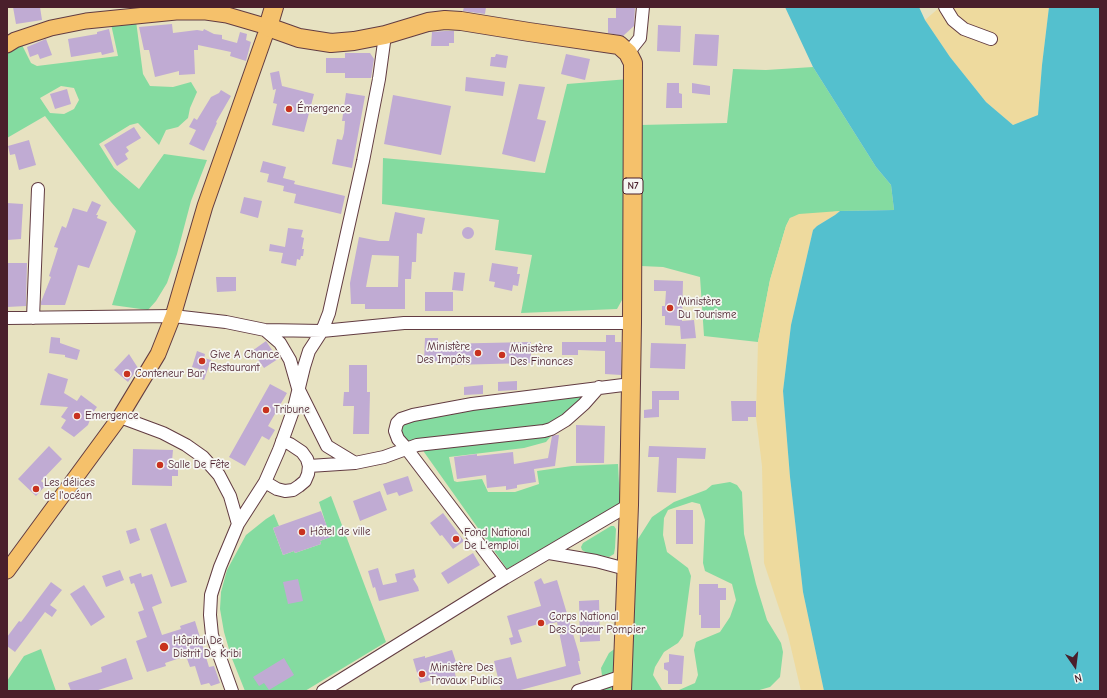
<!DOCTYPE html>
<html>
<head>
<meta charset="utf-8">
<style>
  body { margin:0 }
  #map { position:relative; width:1107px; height:698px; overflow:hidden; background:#e7e2c1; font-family:"Comic Neue",sans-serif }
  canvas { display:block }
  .frame { position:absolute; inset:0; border:8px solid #4a1f2b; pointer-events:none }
  .north { position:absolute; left:1055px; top:646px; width:40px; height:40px; -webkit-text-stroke:3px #f6f6f2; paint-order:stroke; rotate:166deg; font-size:11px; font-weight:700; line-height:16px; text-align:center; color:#4a1f2b }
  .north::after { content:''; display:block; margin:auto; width:14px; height:18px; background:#4a1f2b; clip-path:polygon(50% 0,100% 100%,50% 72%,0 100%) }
</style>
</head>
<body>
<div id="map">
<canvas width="1107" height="698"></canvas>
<div class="frame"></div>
<div class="north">N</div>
</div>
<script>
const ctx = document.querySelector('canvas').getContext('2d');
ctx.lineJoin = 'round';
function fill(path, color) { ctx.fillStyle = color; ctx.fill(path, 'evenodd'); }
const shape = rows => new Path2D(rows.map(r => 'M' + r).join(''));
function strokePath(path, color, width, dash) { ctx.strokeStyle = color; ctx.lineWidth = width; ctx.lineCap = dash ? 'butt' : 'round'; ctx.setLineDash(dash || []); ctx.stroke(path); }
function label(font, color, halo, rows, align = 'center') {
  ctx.font = font + ' "Comic Neue",sans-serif'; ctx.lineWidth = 3.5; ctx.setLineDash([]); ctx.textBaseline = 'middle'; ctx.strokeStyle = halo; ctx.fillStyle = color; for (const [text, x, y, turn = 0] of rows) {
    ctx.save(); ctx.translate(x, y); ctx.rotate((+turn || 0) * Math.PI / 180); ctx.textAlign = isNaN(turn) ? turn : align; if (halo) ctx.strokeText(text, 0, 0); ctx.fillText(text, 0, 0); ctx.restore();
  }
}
fill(shape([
  [136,21,143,74,150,86,173,87,191,82,197,92,190,108,188,118,178,127,166,130,159,145,138,123,130,125,99,144,114,168,139,189,164,154,207,160,191,201,177,254,167,283,156,301,148,310,112,305,136,231,111,202,45,116,7,138,7,51,21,43,31,63,37,66,118,56,111,24],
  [61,86,74,88,79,100,74,109,64,114,50,113,40,98],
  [813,67,876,167,891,185,894,210,840,211,790,218,786,226,770,280,758,342,704,336,700,277,663,267,641,266,617,309,521,313,532,255,495,250,499,220,382,204,383,158,545,173,567,84,641,78,640,125,727,123,733,69,766,70],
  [599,388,558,428,546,442,524,448,449,457,454,481,457,482,482,479,488,492,515,492,539,484,537,471,572,466,618,464,620,503,507,569,424,452,421,444,407,447,400,427,413,417],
  [730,482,737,485,742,492,744,534,756,584,767,620,781,643,783,652,780,677,770,687,756,691,604,691,601,668,609,653,629,638,632,633,635,599,635,548,638,539,652,517,674,502,706,490,712,485],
  [692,502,700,504,705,520,703,563,705,571,732,584,736,600,730,617,720,632,696,642,694,650,698,675,695,683,679,690,662,690,653,675,655,667,664,652,678,643,683,636,691,576,688,568,667,552,663,535,664,518,668,510],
  [331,496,386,642,305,691,245,691,231,656,224,632,220,609,221,592,227,570,246,535,266,519,274,514,279,526,273,528,283,555,294,551,295,553,321,544,320,541,330,537,319,502],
  [611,526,614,526,616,529,615,548,614,554,609,557,587,553,582,550,581,547,583,543],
  [41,649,56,691,7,691,7,681,24,656]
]), '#84dba0');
fill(shape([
  [940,7,1049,7,1042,65,1038,115,1013,125,986,102,950,57,925,20],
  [840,211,835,215,817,226,813,230,791,325,783,391,790,477,803,592,824,691,801,691,788,635,764,563,762,466,756,417,758,342,770,280,786,226,790,218,799,214]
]), '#eeda9e');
fill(shape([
  [785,7,919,7,925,20,950,57,986,102,1013,125,1038,115,1042,65,1049,7,1100,7,1100,691,824,691,803,592,790,477,783,391,791,325,813,230,817,226,835,215,840,211,894,210,891,185,876,167,813,67]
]), '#54c0ce');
fill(shape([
  [13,7,40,7,42,20,16,24],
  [464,7,486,7,485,14,463,11],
  [616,7,635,7,634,26,623,36,608,33,608,18,616,18],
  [172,24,173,33,197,30,203,31,204,29,214,34,222,35,222,39,237,43,240,32,247,34,246,40,251,42,246,61,230,56,231,52,198,45,198,50,194,50,195,74,179,75,179,71,155,77,149,50,144,50,139,27],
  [658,25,681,26,680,52,657,51],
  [109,29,114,52,102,55,101,52,71,57,68,39,97,34,97,32],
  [445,31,454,31,454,43,449,43,449,46,431,46,432,32],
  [695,34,719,35,717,66,693,65],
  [46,39,52,55,40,59,38,54,30,57,27,47],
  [345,53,370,53,374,59,371,78,345,78,345,73,326,73,326,58,345,58],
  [496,54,508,56,506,68,490,66,491,57,495,57],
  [566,54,590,59,585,80,561,74],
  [279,71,282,86,314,94,304,132,272,125,277,104,273,103,276,89,273,90,270,73],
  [466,77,505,82,503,96,465,91],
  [667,83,679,83,679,93,682,94,682,108,666,108],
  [692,83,710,86,710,95,692,93],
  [519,84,545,87,537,119,546,121,535,162,502,154],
  [67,89,71,104,55,109,50,94],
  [221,90,231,96,216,122,217,123,204,151,189,144,196,130,189,127,194,118,197,120,211,97,219,93],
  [346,93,365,96,352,168,332,164,337,139,342,140,344,133,345,121,342,121],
  [393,95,451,106,441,155,384,144],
  [134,127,141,138,126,147,129,151,125,154,128,159,117,166,104,145],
  [29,140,36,165,19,170,15,154,10,155,8,146],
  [263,161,286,167,283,178,295,181,294,184,345,196,341,214,294,203,296,194,283,191,284,186,267,182,269,174,260,172],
  [244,197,262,201,258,218,240,213],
  [92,201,101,205,96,215,98,215,97,218,107,222,89,268,78,265,65,305,41,305,41,302,51,277,49,276,58,248,54,247,62,226,66,228,73,208,87,212],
  [7,203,23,204,21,239,7,240],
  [395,212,425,218,422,234,417,233,416,262,412,262,411,279,405,279,405,309,365,309,365,304,351,304,350,283,359,237,379,241,389,241],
  [372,255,399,256,398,287,366,287],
  '462 233a6 6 0 1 1 12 0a6 6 0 1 1-12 0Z',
  [288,228,303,230,301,237,304,238,302,249,304,249,303,256,301,256,300,260,297,259,296,266,281,263,283,253,269,251,270,244,285,247],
  [7,263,27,263,26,306,7,307],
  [492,263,518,267,517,274,520,274,518,286,513,285,512,291,494,287,495,282,489,281],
  [454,272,465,273,463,291,452,290],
  [216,277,236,277,236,291,217,292],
  [654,280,683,281,682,321,694,320,696,338,681,339,680,326,665,325,665,316,662,316,662,306,665,306,666,291,654,291],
  [425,292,453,292,453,311,425,311],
  [606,335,615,335,615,342,621,342,621,375,605,374,605,351,578,350,578,355,562,355,562,342,606,342],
  [51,337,60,338,60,343,80,350,77,360,65,357,65,355,49,353],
  [425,338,438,338,438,344,531,342,531,363,450,365,450,362,424,361],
  [266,341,278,359,264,368,252,351],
  [651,343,686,344,685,369,650,368],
  [197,351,205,354,204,358,211,360,204,380,196,377,199,369,192,367],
  [129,354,138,368,128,382,114,370],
  [349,365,367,365,367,392,370,392,369,434,353,434,354,406,343,406,344,392,349,392],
  [48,373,68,379,64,393,77,401,81,395,97,407,92,414,88,425,74,437,61,428,66,420,61,417,68,407,40,405],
  [517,381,517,390,498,391,498,382],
  [270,384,287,393,268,426,275,430,269,440,262,436,245,466,229,457],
  [483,385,483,394,464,395,464,387],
  [652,391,679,391,679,400,659,400,659,417,644,418,644,410,652,409],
  [731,401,756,401,756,417,748,417,748,421,732,421],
  [576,425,605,426,604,463,576,463],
  [556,435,559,435,555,466,534,469,536,482,517,485,517,488,506,490,506,486,487,488,486,475,457,479,454,457,477,454,477,456,513,452,514,464,548,458,552,436],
  [49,446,62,459,41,481,46,485,36,496,18,479],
  [649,446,706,448,705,459,677,458,676,493,657,492,659,457,648,457],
  [133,449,173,450,172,461,178,461,178,476,172,476,172,486,132,485],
  [408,476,413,491,399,496,397,492,387,495,383,484],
  [380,491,387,510,360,521,353,501],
  [676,510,693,510,693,544,676,544],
  [321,511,331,537,320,541,321,544,295,553,294,551,283,555,273,528],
  [443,513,464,541,453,549,442,535,440,536,430,523],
  [166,523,187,582,171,587,150,529],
  [136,528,140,540,130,544,126,531],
  [473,553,480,565,448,584,441,573],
  [378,568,383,585,397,582,395,574,414,569,416,577,413,579,418,587,419,591,379,601,375,587,373,588,368,571],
  [120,570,124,580,106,587,102,576],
  [141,573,142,577,152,574,162,603,152,607,162,635,181,629,180,626,195,621,209,667,214,666,220,683,211,686,209,683,201,685,195,666,190,667,186,656,165,663,166,666,147,672,136,641,147,637,138,612,144,610,134,583,131,584,129,577],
  [541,578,544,584,557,580,579,654,580,661,578,661,581,674,517,691,501,691,494,661,511,657,517,679,566,666,557,622,546,625,545,622,518,630,522,642,511,645,509,638,513,637,507,616,541,606,534,582],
  [298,579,303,601,288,604,283,582],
  [51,582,62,590,50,605,57,610,52,617,45,612,15,652,7,646,7,637,19,621,21,622],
  [699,584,718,584,718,588,726,588,726,600,720,600,720,628,701,628,701,615,699,615],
  [84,585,105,617,91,626,70,594],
  [599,600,600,641,580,642,579,601],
  [452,650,458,668,454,669,457,682,444,686,441,678,420,683,413,659,425,656,425,658],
  [669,654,684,656,682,684,668,684,668,671,664,669,664,663,669,662],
  [126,658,133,679,95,691,71,691,68,683,102,672,101,667],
  [284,658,294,675,269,690,264,683,259,686,253,677]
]), '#c0abd3');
const minor = shape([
  [945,7,953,20,964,29,991,39],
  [628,53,640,38,643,7],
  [7,318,173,316,226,322,265,330,322,331,404,323,632,323],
  [33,318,38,189],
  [265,330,280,343,290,360,298,388,327,446,355,463],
  [120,417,163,433,186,445,203,457,219,475,230,496,238,524],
  [309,466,355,463,384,457,417,445,544,431,551,429,566,420,584,404,599,387],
  [265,482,277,489,285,491,293,490,299,486,305,481,308,474,309,466,307,459,302,452,290,444,282,441],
  [549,553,596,561,626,569],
  [505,578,406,448,398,439,395,431,397,423,401,419,413,415,472,404,631,384],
  [232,691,212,635,210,615,211,595,220,567,238,524,265,482,279,450,294,408,304,367,309,351,322,331,329,313,363,161,379,79,385,35],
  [323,691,505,578,629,505],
  [578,691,623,676]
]);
const major = shape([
  [7,45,15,40,51,28,86,21,176,12,206,12,227,15,268,27,205,206,173,316,158,354,120,417,7,571]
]);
const highway = shape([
  [274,7,268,27,299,38,331,43,354,41,385,35,428,22,445,20,461,21,529,32,619,45,628,53,633,63,632,323,629,505,622,691]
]);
strokePath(minor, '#623c42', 14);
strokePath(major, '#623c42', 17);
strokePath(highway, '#623c42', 20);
strokePath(minor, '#fff', 12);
strokePath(major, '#f5c16b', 15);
strokePath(highway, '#f5c16b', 18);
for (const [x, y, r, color] of [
  [289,109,4,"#c8321e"],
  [670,308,4,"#c8321e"],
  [478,353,4,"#c8321e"],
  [502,355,4,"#c8321e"],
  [202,361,4,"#c8321e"],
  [127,374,4,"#c8321e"],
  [266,410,4,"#c8321e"],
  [77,416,4,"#c8321e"],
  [160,465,4,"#c8321e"],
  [36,489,4,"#c8321e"],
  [302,532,4,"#c8321e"],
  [456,539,4,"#c8321e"],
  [541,623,4,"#c8321e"],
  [164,647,5,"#c8321e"],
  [422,674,4,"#c8321e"]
]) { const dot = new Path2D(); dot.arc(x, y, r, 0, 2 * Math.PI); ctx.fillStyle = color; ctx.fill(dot); strokePath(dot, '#f6f6f2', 1.5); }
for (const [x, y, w] of [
  [633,186,20]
]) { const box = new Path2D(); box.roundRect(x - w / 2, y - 8, w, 16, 3); ctx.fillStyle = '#f6f6f2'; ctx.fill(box); strokePath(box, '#4a1f2b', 1); }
label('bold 10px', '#4a1f2b', null, [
  ["N7",633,186]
]);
label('11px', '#4a1f2b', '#f6f6f2', [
  ["Émergence",297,109],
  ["Ministère",678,302],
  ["Du Tourisme",678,315],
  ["Ministère",470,347,"right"],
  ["Des Impôts",470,360,"right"],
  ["Ministère",510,349],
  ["Des Finances",510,362],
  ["Give A Chance",210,355],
  ["Restaurant",210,368],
  ["Conteneur Bar",135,374],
  ["Tribune",274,410],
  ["Emergence",85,416],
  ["Salle De Fête",168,465],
  ["Les délices",44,483],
  ["de l'océan",44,496],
  ["Hôtel de ville",310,532],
  ["Fond National",464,533],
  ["De L'emploi",464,546],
  ["Corps National",549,617],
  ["Des Sapeur Pompier",549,630],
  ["Hôpital De",173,641],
  ["Distrit De Kribi",173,654],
  ["Ministère Des",430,668],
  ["Travaux Publics",430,681]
], 'left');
</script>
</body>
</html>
